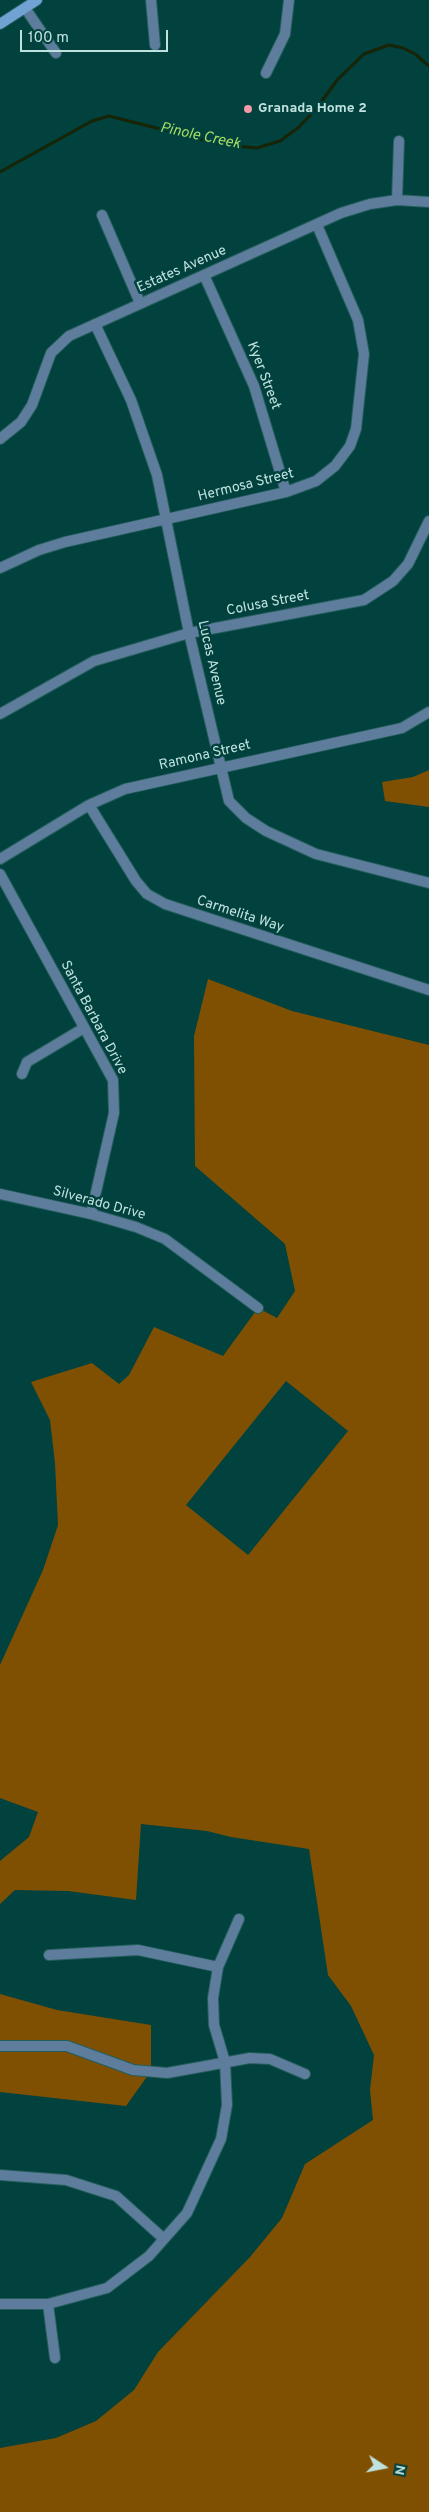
<!DOCTYPE html>
<html>
<head>
<meta charset="utf-8">
<style>
  body { margin:0 }
  #map { position:relative; width:429px; height:2512px; overflow:hidden; background:#01413e; font-family:Overpass,sans-serif }
  canvas { display:block }
  .north { position:absolute; left:359px; top:2442px; width:50px; height:50px; -webkit-text-stroke:4px #01413e; paint-order:stroke; rotate:101deg; font-size:14px; font-weight:700; line-height:20px; text-align:center; color:#c0e2df }
  .north::after { content:''; display:block; margin:auto; width:18px; height:22px; background:#c0e2df; clip-path:polygon(50% 0,100% 100%,50% 72%,0 100%) }
  .scale { position:absolute; left:20px; top:30px; width:148px; height:22px; box-sizing:border-box; border:2px solid #c0e2df; border-top:0; padding-left:6px; font-size:15px; line-height:18px; white-space:nowrap; color:#c0e2df; -webkit-text-stroke:4px #01413e; paint-order:stroke }
</style>
</head>
<body>
<div id="map">
<canvas width="429" height="2512"></canvas>
<div class="north">N</div>
<div class="scale">100 m</div>
</div>
<script>
const ctx = document.querySelector('canvas').getContext('2d');
ctx.lineJoin = 'round';
function fill(path, color) { ctx.fillStyle = color; ctx.fill(path, 'evenodd'); }
const shape = rows => new Path2D(rows.map(r => 'M' + r).join(''));
function strokePath(path, color, width, dash) { ctx.strokeStyle = color; ctx.lineWidth = width; ctx.lineCap = dash ? 'butt' : 'round'; ctx.setLineDash(dash || []); ctx.stroke(path); }
function label(font, color, halo, rows, align = 'center') {
  ctx.font = font + ' Overpass,sans-serif'; ctx.lineWidth = 5; ctx.setLineDash([]); ctx.textBaseline = 'middle'; ctx.strokeStyle = halo; ctx.fillStyle = color; for (const [text, x, y, turn = 0] of rows) {
    ctx.save(); ctx.translate(x, y); ctx.rotate((+turn || 0) * Math.PI / 180); ctx.textAlign = isNaN(turn) ? turn : align; if (halo) ctx.strokeText(text, 0, 0); ctx.fillText(text, 0, 0); ctx.restore();
  }
}
fill(shape([
  [429,770,429,807,385,801,382,782,413,777],
  [208,979,292,1011,429,1045,429,2512,0,2512,0,2448,56,2438,96,2421,134,2390,158,2352,250,2257,282,2218,305,2164,373,2120,370,2090,374,2055,351,2006,328,1975,309,1849,231,1837,207,1831,141,1824,136,1900,68,1891,15,1890,0,1904,0,1861,29,1837,38,1812,0,1798,0,1665,43,1570,58,1525,55,1463,50,1420,31,1382,92,1363,119,1384,129,1375,154,1327,223,1356,258,1308,277,1318,295,1291,285,1244,195,1166,194,1036],
  [286,1381,348,1431,248,1555,186,1505],
  [0,1994,57,2010,151,2025,151,2071,126,2106,0,2092]
]), '#805002');
strokePath(shape([
  [0,172,92,121,109,116,223,145,257,148,280,141,299,127,316,109,338,79,364,54,389,45,403,48,415,54,429,66]
]), '#172406', 3);
const street = shape([
  [151,0,155,45],
  [25,8,56,53],
  [266,73,285,34,289,0],
  [397,200,399,141],
  [102,215,140,303],
  [204,275,254,386,286,492],
  [95,324,131,400,157,475,189,633,229,801,246,818,266,831,316,854,429,883],
  [0,439,21,422,32,405,51,353,69,336,341,213,370,204,397,200,429,202],
  [0,568,39,550,65,542,286,492,316,481,335,466,350,446,356,429,364,354,358,320,317,225],
  [0,714,94,661,189,633,364,600,393,581,408,564,429,521],
  [89,805,136,881,147,894,165,904,429,990],
  [0,859,89,805,125,789,402,728,429,712],
  [0,874,113,1080,114,1113,91,1214],
  [22,1074,27,1062,84,1028],
  [0,1194,91,1214,136,1227,165,1239,258,1308],
  [49,1955,138,1950,218,1967],
  [0,2046,67,2046,133,2070,167,2073,250,2058,270,2059,305,2074],
  [0,2175,66,2180,116,2196,164,2239],
  [0,2304,48,2304,107,2288,149,2256,187,2213,221,2139,227,2105,225,2062,214,2025,213,1998,218,1967,239,1919],
  [48,2304,55,2358]
]);
const secondary = shape([
  [0,24,37,0]
]);
strokePath(street, '#235e5b', 12);
strokePath(secondary, '#235e5b', 12);
strokePath(street, '#5e7c9c', 10);
strokePath(secondary, '#71a2d4', 10);
for (const [x, y, r, color] of [
  [248,109,5,"#f39aa8"]
]) { const dot = new Path2D(); dot.arc(x, y, r, 0, 2 * Math.PI); ctx.fillStyle = color; ctx.fill(dot); strokePath(dot, '#01413e', 2); }
label('bold 14px', '#c0e2df', '#01413e', [
  ["Granada Home 2",258,109]
], 'left');
label('14px', '#c0e2df', '#01413e', [
  ["Estates Avenue",182,270,-24],
  ["Kyer Street",263,376,69],
  ["Hermosa Street",246,486,-14],
  ["Colusa Street",268,604,-11],
  ["Lucas Avenue",211,663,77],
  ["Ramona Street",205,756,-13],
  ["Carmelita Way",240,915,18],
  ["Santa Barbara Drive",93,1018,62],
  ["Silverado Drive",99,1204,15]
]);
label('italic 15px', '#a6dd63', '#01413e', [
  ["Pinole Creek",200,137,12]
]);
</script>
</body>
</html>
